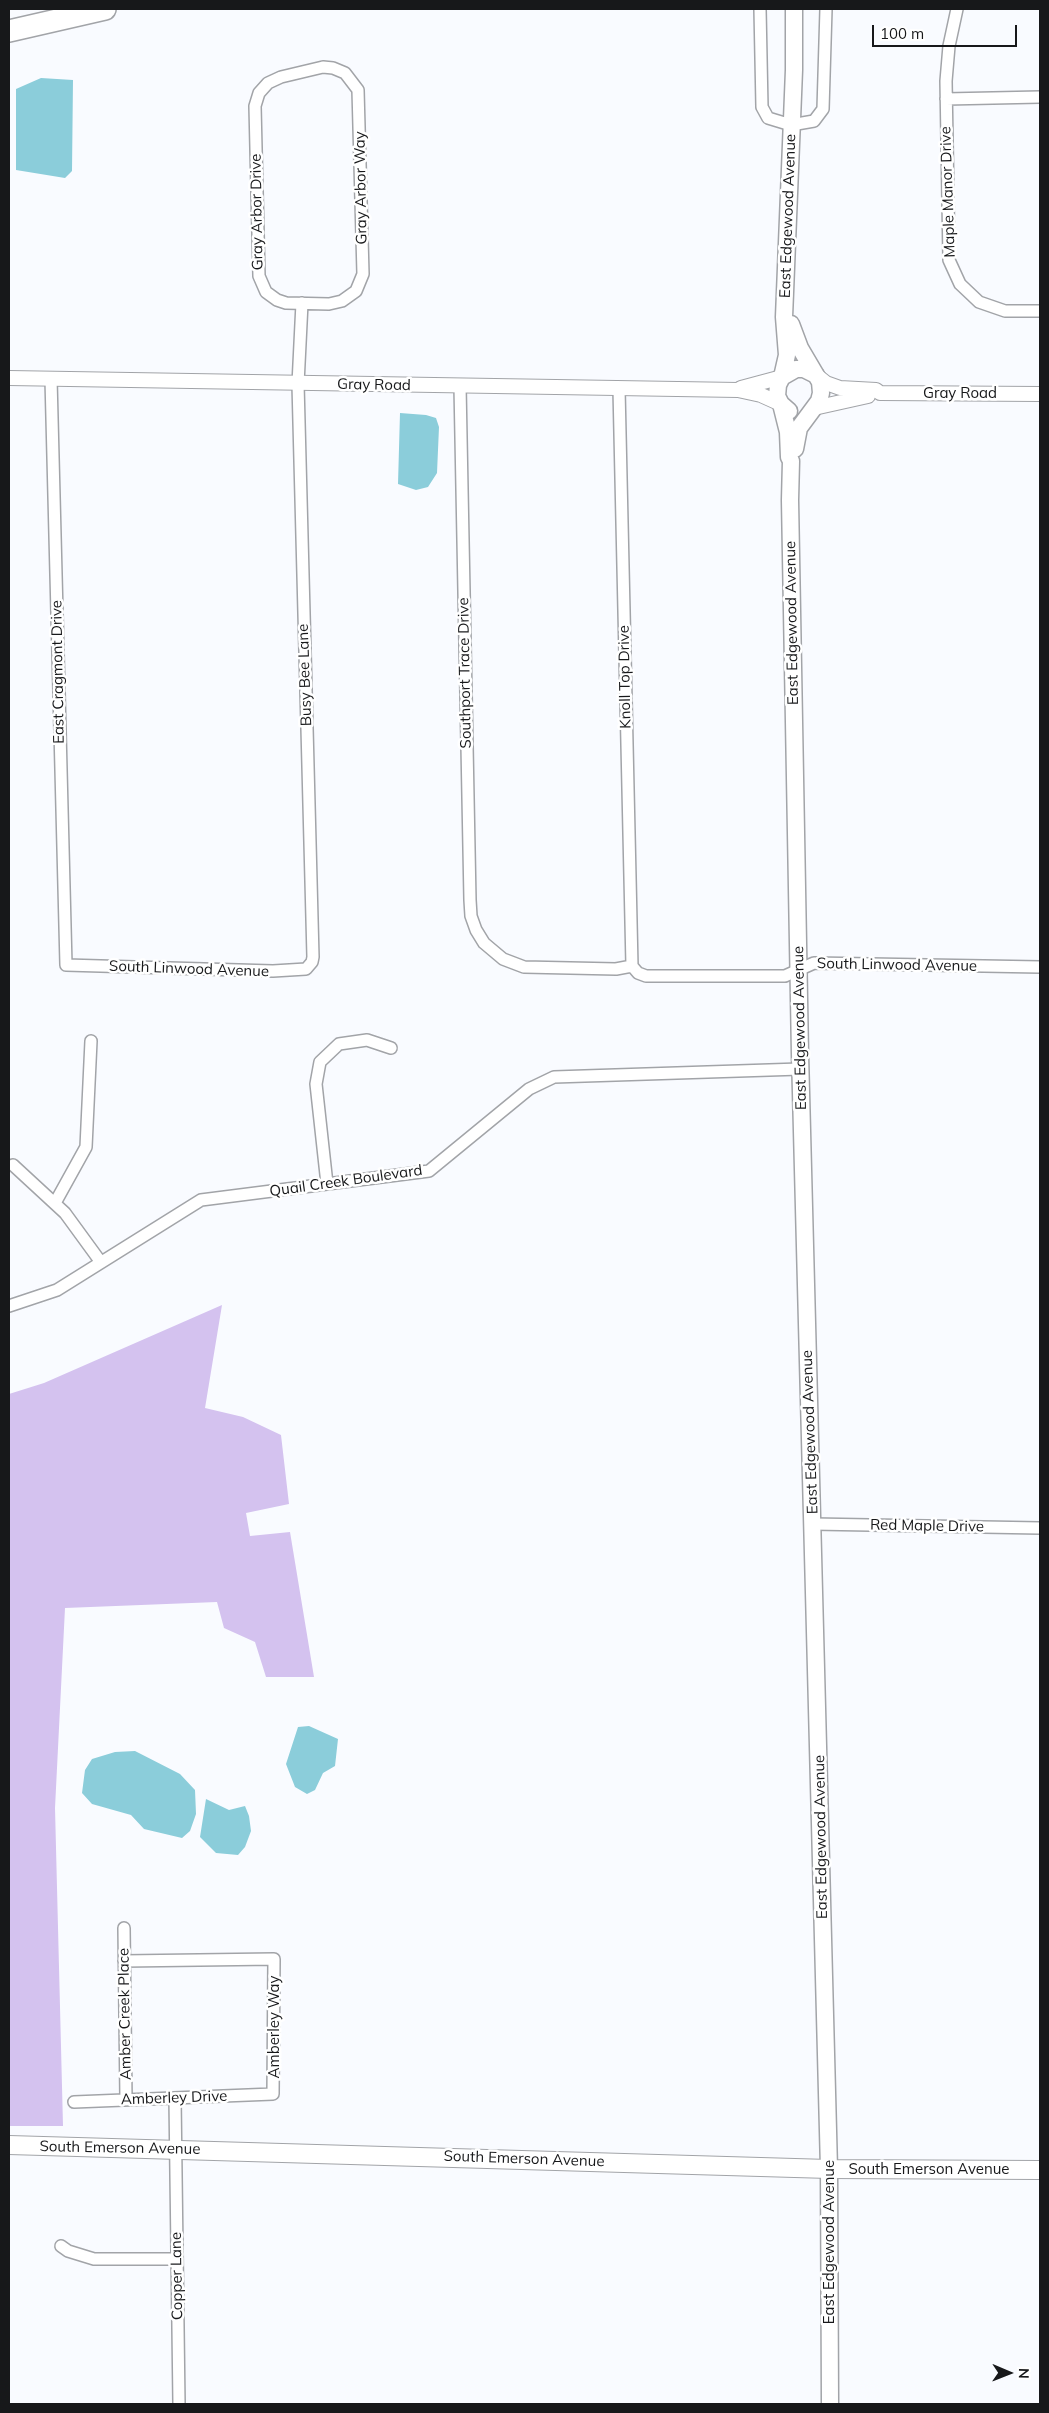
<!DOCTYPE html>
<html>
<head>
<meta charset="utf-8">
<style>
  body { margin:0 }
  #map { position:relative; width:1049px; height:2413px; overflow:hidden; background:#f9fbff; font-family:Mulish,sans-serif }
  canvas { display:block }
  .frame { position:absolute; inset:0; border:10px solid #17181a; pointer-events:none }
  .north { position:absolute; left:984px; top:2348px; width:50px; height:50px; -webkit-text-stroke:4px #fff; paint-order:stroke; rotate:91deg; font-size:14px; font-weight:700; line-height:20px; text-align:center; color:#17181a }
  .north::after { content:''; display:block; margin:auto; width:18px; height:22px; background:#17181a; clip-path:polygon(50% 0,100% 100%,50% 72%,0 100%) }
  .scale { position:absolute; left:872px; top:25px; width:145px; height:22px; box-sizing:border-box; border:2px solid #17181a; border-top:0; padding-left:6px; font-size:15px; line-height:18px; white-space:nowrap; color:#17181a; -webkit-text-stroke:4px #fff; paint-order:stroke }
</style>
</head>
<body>
<div id="map">
<canvas width="1049" height="2413"></canvas>
<div class="frame"></div>
<div class="north">N</div>
<div class="scale">100 m</div>
</div>
<script>
const ctx = document.querySelector('canvas').getContext('2d');
ctx.lineJoin = 'round';
function fill(path, color) { ctx.fillStyle = color; ctx.fill(path, 'evenodd'); }
const shape = rows => new Path2D(rows.map(r => 'M' + r).join(''));
function strokePath(path, color, width, dash) { ctx.strokeStyle = color; ctx.lineWidth = width; ctx.lineCap = dash ? 'butt' : 'round'; ctx.setLineDash(dash || []); ctx.stroke(path); }
function label(font, color, halo, rows, align = 'center') {
  ctx.font = font + ' Mulish,sans-serif'; ctx.lineWidth = 5; ctx.setLineDash([]); ctx.textBaseline = 'middle'; ctx.strokeStyle = halo; ctx.fillStyle = color; for (const [text, x, y, turn = 0] of rows) {
    ctx.save(); ctx.translate(x, y); ctx.rotate((+turn || 0) * Math.PI / 180); ctx.textAlign = isNaN(turn) ? turn : align; if (halo) ctx.strokeText(text, 0, 0); ctx.fillText(text, 0, 0); ctx.restore();
  }
}
fill(shape([
  [222,1305,205,1408,243,1417,281,1435,289,1504,246,1513,250,1536,290,1532,314,1677,266,1677,255,1642,224,1628,217,1602,65,1608,55,1808,63,2126,9,2126,9,1394,44,1383]
]), '#d4c2ef');
fill(shape([
  [41,78,73,80,72,171,65,178,16,170,16,89],
  [400,413,426,415,436,418,439,427,437,473,428,487,416,490,398,484],
  [309,1726,338,1739,335,1766,323,1773,315,1790,307,1794,295,1787,286,1764,298,1727],
  [135,1751,180,1774,195,1790,196,1814,190,1831,182,1838,144,1829,131,1815,92,1804,82,1793,85,1770,92,1759,115,1752],
  [206,1799,229,1810,245,1806,249,1816,251,1831,245,1847,238,1855,216,1853,200,1837]
]), '#8bcdda');
const minor = shape([
  [760,9,762,107,768,118,791,125,814,121,823,109,826,9],
  [957,9,949,46,946,81,949,260,960,284,979,302,1005,311,1040,311],
  [323,67,333,68,345,73,358,90,363,274,356,291,342,301,329,304,286,303,277,300,266,292,259,276,255,106,259,93,268,83,281,77,323,67],
  [946,99,1040,97],
  [51,379,66,965,273,971,306,969,312,962,313,957,298,384,302,303],
  [460,386,470,900,471,916,476,930,484,943,503,959,524,967,616,969,632,966,638,973,646,976,785,976,814,963,1040,967],
  [619,389,632,966],
  [13,1165,65,1213,100,1261],
  [327,1184,316,1084,320,1062,339,1044,367,1040,391,1048],
  [55,1203,86,1147,91,1041],
  [9,1306,57,1290,201,1200,429,1171,529,1089,554,1077,800,1069],
  [813,1524,1040,1528],
  [124,1928,126,2100],
  [175,2098,179,2404],
  [74,2102,273,2094,274,1959,124,1961],
  [61,2246,68,2251,94,2259,176,2259]
]);
const tertiary = shape([
  [816,375,826,383,840,388,876,390,880,393,1040,394],
  [9,378,738,390,761,395,781,404],
  [741,388,782,377],
  [814,408,868,396]
]);
const secondary = shape([
  [791,324,800,348,820,382,821,393,819,401,799,428,795,449],
  [782,377,787,355,784,317,794,70,794,9],
  [781,404,788,432,789,457,791,461,790,500,800,1054,829,2169,830,2404],
  [789,411,781,404,777,396,778,385,782,377,796,369,804,369,816,375]
]);
const primary = shape([
  [9,2145,829,2169,1040,2170]
]);
const motorway = shape([
  [9,31,105,9]
]);
strokePath(minor, '#a2a4a8', 14);
strokePath(tertiary, '#a2a4a8', 16);
strokePath(secondary, '#a2a4a8', 19);
strokePath(primary, '#a2a4a8', 20);
strokePath(motorway, '#a2a4a8', 24);
strokePath(minor, '#fff', 11);
strokePath(tertiary, '#fff', 14);
strokePath(secondary, '#fff', 16);
strokePath(primary, '#fff', 18);
strokePath(motorway, '#fff', 21);
label('15px', '#17181a', '#fff', [
  ["Gray Arbor Way",361,188,-91],
  ["Maple Manor Drive",948,192,-92],
  ["Gray Arbor Drive",257,212,-91],
  ["East Edgewood Avenue",788,216,-88],
  ["Gray Road",374,385,1],
  ["Gray Road",960,393],
  ["East Edgewood Avenue",792,623,-91],
  ["East Cragmont Drive",58,672,-91],
  ["Southport Trace Drive",465,673,-91],
  ["Busy Bee Lane",305,675,-92],
  ["Knoll Top Drive",625,677,-91],
  ["South Linwood Avenue",897,965,1],
  ["South Linwood Avenue",189,969,2],
  ["East Edgewood Avenue",800,1028,-91],
  ["Quail Creek Boulevard",346,1181,-8],
  ["East Edgewood Avenue",810,1432,-92],
  ["Red Maple Drive",927,1526,1],
  ["East Edgewood Avenue",821,1837,-91],
  ["Amber Creek Place",125,2014,-91],
  ["Amberley Way",274,2027,-90],
  ["Amberley Drive",174,2098,-2],
  ["South Emerson Avenue",120,2148,1],
  ["South Emerson Avenue",524,2159,2],
  ["South Emerson Avenue",929,2169],
  ["East Edgewood Avenue",829,2242,-90],
  ["Copper Lane",177,2276,-91]
]);
</script>
</body>
</html>
